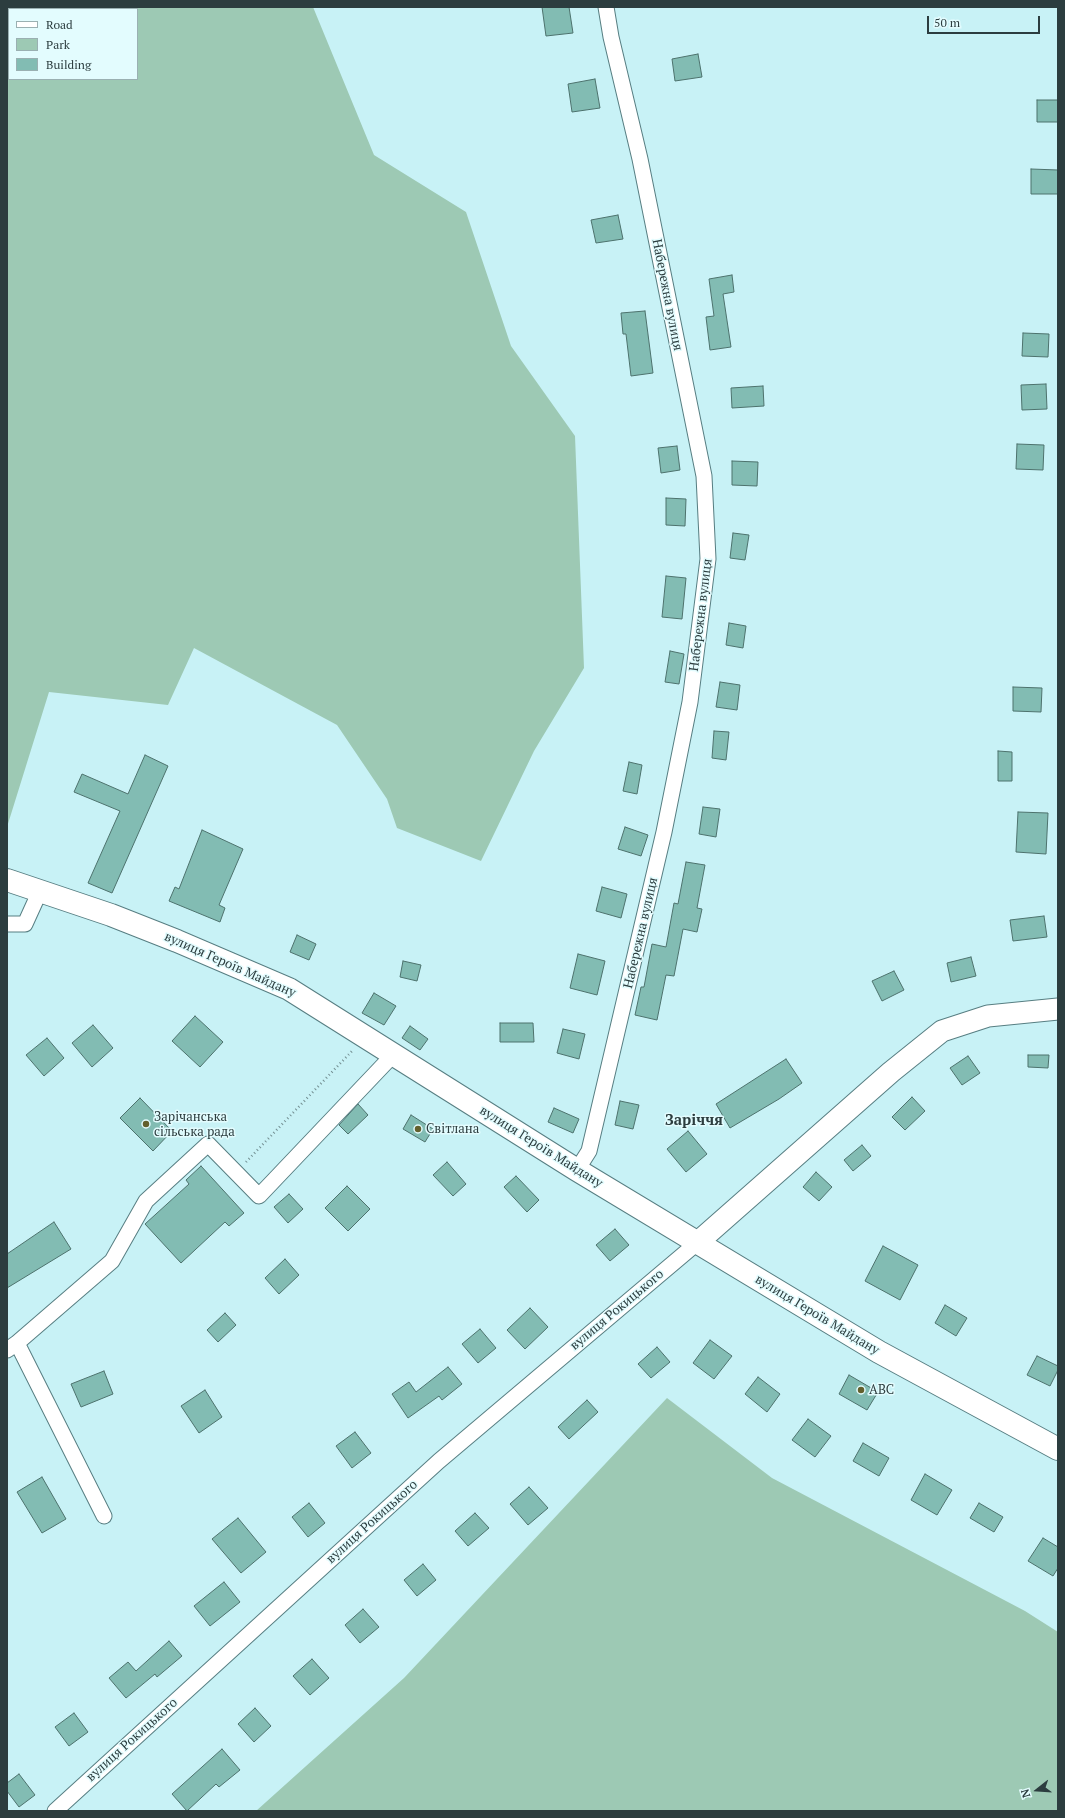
<!DOCTYPE html>
<html>
<head>
<meta charset="utf-8">
<style>
  body { margin:0 }
  #map { position:relative; width:1065px; height:1818px; overflow:hidden; background:#c8f2f6; font-family:"PT Serif",serif }
  canvas { display:block }
  .frame { position:absolute; inset:0; border:8px solid #2c3d3f; pointer-events:none }
  .legend { position:absolute; left:8px; top:8px; width:130px; height:72px; box-sizing:border-box; background:#e3fcfe; border:1px solid #9ab0b2; margin:0; padding:5px 7px; list-style:none; font-size:12px; color:#2c3d3f }
  .legend li { display:flex; align-items:center; gap:8px; height:20px }
  .legend b { width:20px; border:1px solid #9ab0b2 }
  .north { position:absolute; left:1017px; top:1770px; width:40px; height:40px; -webkit-text-stroke:3px #e3fcfe; paint-order:stroke; rotate:253deg; font-size:11px; font-weight:700; line-height:16px; text-align:center; color:#2c3d3f }
  .north::after { content:''; display:block; margin:auto; width:14px; height:18px; background:#2c3d3f; clip-path:polygon(50% 0,100% 100%,50% 72%,0 100%) }
  .scale { position:absolute; left:927px; top:16px; width:113px; height:18px; box-sizing:border-box; border:2px solid #2c3d3f; border-top:0; padding-left:5px; font-size:12px; line-height:14px; white-space:nowrap; color:#2c3d3f; -webkit-text-stroke:3px #e3fcfe; paint-order:stroke }
</style>
</head>
<body>
<div id="map">
<canvas width="1065" height="1818"></canvas>
<div class="frame"></div>
<ul class="legend">
<li><b style="height:5px;background:#fff"></b>Road</li>
<li><b style="height:11px;background:#9dc9b4"></b>Park</li>
<li><b style="height:11px;background:#82bcb3"></b>Building</li>
</ul>
<div class="north">N</div>
<div class="scale">50 m</div>
</div>
<script>
const ctx = document.querySelector('canvas').getContext('2d');
ctx.lineJoin = 'round';
function fill(path, color) { ctx.fillStyle = color; ctx.fill(path, 'evenodd'); }
const shape = rows => new Path2D(rows.map(r => 'M' + r).join(''));
function strokePath(path, color, width, dash) { ctx.strokeStyle = color; ctx.lineWidth = width; ctx.lineCap = dash ? 'butt' : 'round'; ctx.setLineDash(dash || []); ctx.stroke(path); }
function label(font, color, halo, rows, align = 'center') {
  ctx.font = font + ' "PT Serif",serif'; ctx.lineWidth = 3; ctx.setLineDash([]); ctx.textBaseline = 'middle'; ctx.strokeStyle = halo; ctx.fillStyle = color; for (const [text, x, y, turn = 0] of rows) {
    ctx.save(); ctx.translate(x, y); ctx.rotate((+turn || 0) * Math.PI / 180); ctx.textAlign = isNaN(turn) ? turn : align; if (halo) ctx.strokeText(text, 0, 0); ctx.fillText(text, 0, 0); ctx.restore();
  }
}
fill(shape([
  [7,7,313,7,374,155,466,212,511,346,575,436,584,668,534,751,481,861,397,828,387,799,337,725,194,648,168,705,49,692,7,827],
  [9,9,137,9,137,79,9,79],
  [667,1398,772,1478,1025,1611,1058,1632,1058,1811,256,1811,404,1678]
]), '#9dc9b4');
const building = shape([
  [542,7,569,7,573,33,546,36,542,7],
  [698,54,702,77,675,81,672,59,698,54],
  [595,79,600,108,572,112,568,84,595,79],
  [1037,100,1058,100,1058,122,1037,122,1037,100],
  [1031,169,1058,170,1058,194,1031,194,1031,169],
  [618,215,623,239,596,243,591,220,618,215],
  [732,275,734,292,723,294,731,347,710,350,706,317,714,316,709,279,732,275],
  [645,311,653,373,631,376,626,334,623,334,621,313,645,311],
  [1023,333,1049,334,1048,357,1022,356,1023,333],
  [1046,384,1047,409,1022,410,1021,385,1046,384],
  [763,386,764,406,732,408,731,388,763,386],
  [1017,444,1044,445,1043,470,1016,469,1017,444],
  [677,446,680,470,661,473,658,448,677,446],
  [732,461,758,462,757,486,732,485,732,461],
  [666,498,686,499,685,526,666,525,666,498],
  [733,533,749,535,745,560,730,558,733,533],
  [666,576,686,578,682,619,662,617,666,576],
  [729,623,746,626,743,648,726,645,729,623],
  [670,651,684,654,679,684,665,682,670,651],
  [720,682,740,685,737,710,716,707,720,682],
  [1013,687,1042,688,1041,712,1013,711,1013,687],
  [714,731,729,732,726,760,712,758,714,731],
  [998,751,1012,752,1012,781,998,781,998,751],
  [145,755,168,766,112,893,88,883,120,811,74,792,82,774,128,794,145,755],
  [629,762,642,765,637,794,623,791,629,762],
  [703,807,720,809,716,837,699,834,703,807],
  [1018,812,1048,813,1046,854,1016,852,1018,812],
  [625,827,648,835,641,856,618,849,625,827],
  [202,830,243,849,219,905,225,908,220,922,169,901,175,887,179,889,202,830],
  [686,862,705,865,697,908,702,909,697,932,683,929,674,976,666,975,657,1020,635,1015,641,987,644,987,652,944,666,947,674,903,678,904,686,862],
  [602,887,627,894,621,918,596,911,602,887],
  [1044,916,1047,937,1013,941,1010,920,1044,916],
  [297,935,316,944,309,960,290,952,297,935],
  [578,954,605,961,597,995,570,988,578,954],
  [971,957,976,976,951,982,947,963,971,957],
  [403,961,421,965,417,981,400,977,403,961],
  [894,971,904,990,882,1001,872,981,894,971],
  [374,993,396,1006,384,1025,362,1013,374,993],
  [195,1016,223,1042,200,1067,172,1041,195,1016],
  [500,1023,533,1023,534,1042,500,1042,500,1023],
  [93,1025,113,1048,92,1067,72,1043,93,1025],
  [410,1026,428,1039,420,1050,402,1038,410,1026],
  [563,1029,585,1034,579,1059,557,1053,563,1029],
  [47,1038,64,1058,44,1076,26,1055,47,1038],
  [1028,1055,1049,1055,1048,1068,1028,1067,1028,1055],
  [968,1056,980,1073,962,1085,950,1068,968,1056],
  [786,1059,802,1083,779,1099,730,1128,716,1104,786,1059],
  [912,1097,925,1111,905,1130,892,1117,912,1097],
  [140,1098,172,1131,153,1151,120,1118,140,1098],
  [620,1101,639,1105,633,1129,615,1125,620,1101],
  [358,1104,368,1115,348,1134,339,1125,358,1104],
  [554,1108,579,1119,573,1133,548,1122,554,1108],
  [411,1115,433,1129,425,1142,403,1129,411,1115],
  [688,1131,707,1154,686,1172,667,1149,688,1131],
  [862,1145,871,1156,853,1171,844,1160,862,1145],
  [447,1162,466,1184,453,1196,433,1175,447,1162],
  [201,1166,244,1213,229,1226,225,1222,181,1263,145,1224,189,1184,186,1180,201,1166],
  [816,1172,832,1187,819,1201,803,1187,816,1172],
  [516,1176,539,1200,527,1212,504,1187,516,1176],
  [347,1186,370,1209,348,1231,325,1208,347,1186],
  [289,1194,303,1209,288,1223,274,1207,289,1194],
  [54,1222,71,1249,7,1288,7,1254,54,1222],
  [615,1229,629,1245,610,1261,596,1245,615,1229],
  [883,1246,918,1265,900,1300,865,1281,883,1246],
  [285,1259,299,1275,279,1294,265,1278,285,1259],
  [945,1305,967,1318,956,1336,935,1323,945,1305],
  [530,1308,548,1327,525,1349,507,1330,530,1308],
  [225,1313,236,1325,218,1342,207,1330,225,1313],
  [480,1329,496,1348,478,1363,462,1344,480,1329],
  [710,1340,732,1356,714,1379,693,1363,710,1340],
  [657,1347,670,1362,651,1378,638,1364,657,1347],
  [1037,1356,1058,1366,1058,1370,1050,1386,1027,1375,1037,1356],
  [448,1367,462,1384,442,1400,439,1396,408,1418,392,1394,409,1382,416,1392,448,1367],
  [104,1371,113,1394,81,1407,71,1384,104,1371],
  [849,1375,878,1392,867,1410,839,1394,849,1375],
  [758,1377,780,1394,767,1412,745,1394,758,1377],
  [205,1390,222,1417,199,1433,181,1406,205,1390],
  [587,1400,598,1412,569,1439,558,1427,587,1400],
  [808,1419,831,1436,815,1457,792,1440,808,1419],
  [355,1432,371,1453,352,1468,336,1446,355,1432],
  [863,1443,889,1458,879,1476,853,1461,863,1443],
  [925,1474,952,1490,937,1515,911,1500,925,1474],
  [42,1477,66,1519,42,1533,17,1492,42,1477],
  [529,1487,548,1508,528,1525,510,1504,529,1487],
  [309,1503,325,1523,308,1537,292,1517,309,1503],
  [979,1503,1003,1517,994,1532,970,1518,979,1503],
  [475,1513,489,1528,468,1546,455,1531,475,1513],
  [238,1518,266,1552,241,1573,212,1539,238,1518],
  [1043,1538,1058,1547,1058,1568,1053,1576,1028,1561,1043,1538],
  [423,1564,436,1580,417,1596,404,1580,423,1564],
  [224,1582,240,1602,210,1626,194,1606,224,1582],
  [363,1609,379,1627,360,1643,345,1625,363,1609],
  [169,1641,182,1656,157,1677,155,1674,126,1698,109,1678,128,1662,136,1671,169,1641],
  [312,1659,329,1678,310,1695,293,1676,312,1659],
  [255,1708,271,1726,254,1742,238,1724,255,1708],
  [74,1713,88,1732,69,1746,55,1727,74,1713],
  [222,1749,240,1770,219,1787,216,1784,187,1811,172,1794,222,1749],
  [19,1774,35,1795,19,1807,7,1791,7,1783,19,1774]
]);
fill(building, '#82bcb3');
strokePath(building, '#4d726d', 1);
const street = shape([
  [7,924,25,924,40,891],
  [577,1170,589,1151,664,832,690,702,708,559,704,476,640,159,611,37,606,7],
  [17,1343,104,1516],
  [7,1350,17,1343,112,1261,146,1201,208,1144,259,1196,393,1055],
  [55,1811,439,1461,697,1243]
]);
const secondary = shape([
  [697,1243,891,1072,942,1031,988,1016,1058,1009]
]);
const primary = shape([
  [7,880,111,915,177,941,289,989,577,1170,879,1352,1058,1449]
]);
strokePath(street, '#577e82', 17);
strokePath(secondary, '#577e82', 23);
strokePath(primary, '#577e82', 24);
strokePath(shape([
  [246,1162,353,1050]
]), '#738f92', 2.5, [1, 3]);
strokePath(street, '#fff', 15);
strokePath(secondary, '#fff', 21);
strokePath(primary, '#fff', 22);
for (const [x, y, r, color] of [
  [146,1124,4,"#63602d"],
  [418,1129,4,"#63602d"],
  [861,1390,4,"#63602d"]
]) { const dot = new Path2D(); dot.arc(x, y, r, 0, 2 * Math.PI); ctx.fillStyle = color; ctx.fill(dot); strokePath(dot, '#e3fcfe', 1.5); }
label('13px', '#2c3d3f', '#e3fcfe', [
  ["Набережна вулиця",667,295,79],
  ["Набережна вулиця",701,615,-83],
  ["Набережна вулиця",641,933,-77],
  ["вулиця Героїв Майдану",230,965,24],
  ["вулиця Героїв Майдану",541,1147,32],
  ["вулиця Рокицького",617,1310,-40],
  ["вулиця Героїв Майдану",817,1315,31],
  ["вулиця Рокицького",372,1522,-42],
  ["вулиця Рокицького",132,1740,-42]
]);
label('13px', '#2c3d3f', '#e3fcfe', [
  ["Зарічанська",154,1117],
  ["сільська рада",154,1132],
  ["Світлана",426,1129],
  ["ABC",869,1390]
], 'left');
label('bold 15px', '#2c3d3f', '#e3fcfe', [
  ["Заріччя",694,1121]
]);
</script>
</body>
</html>
